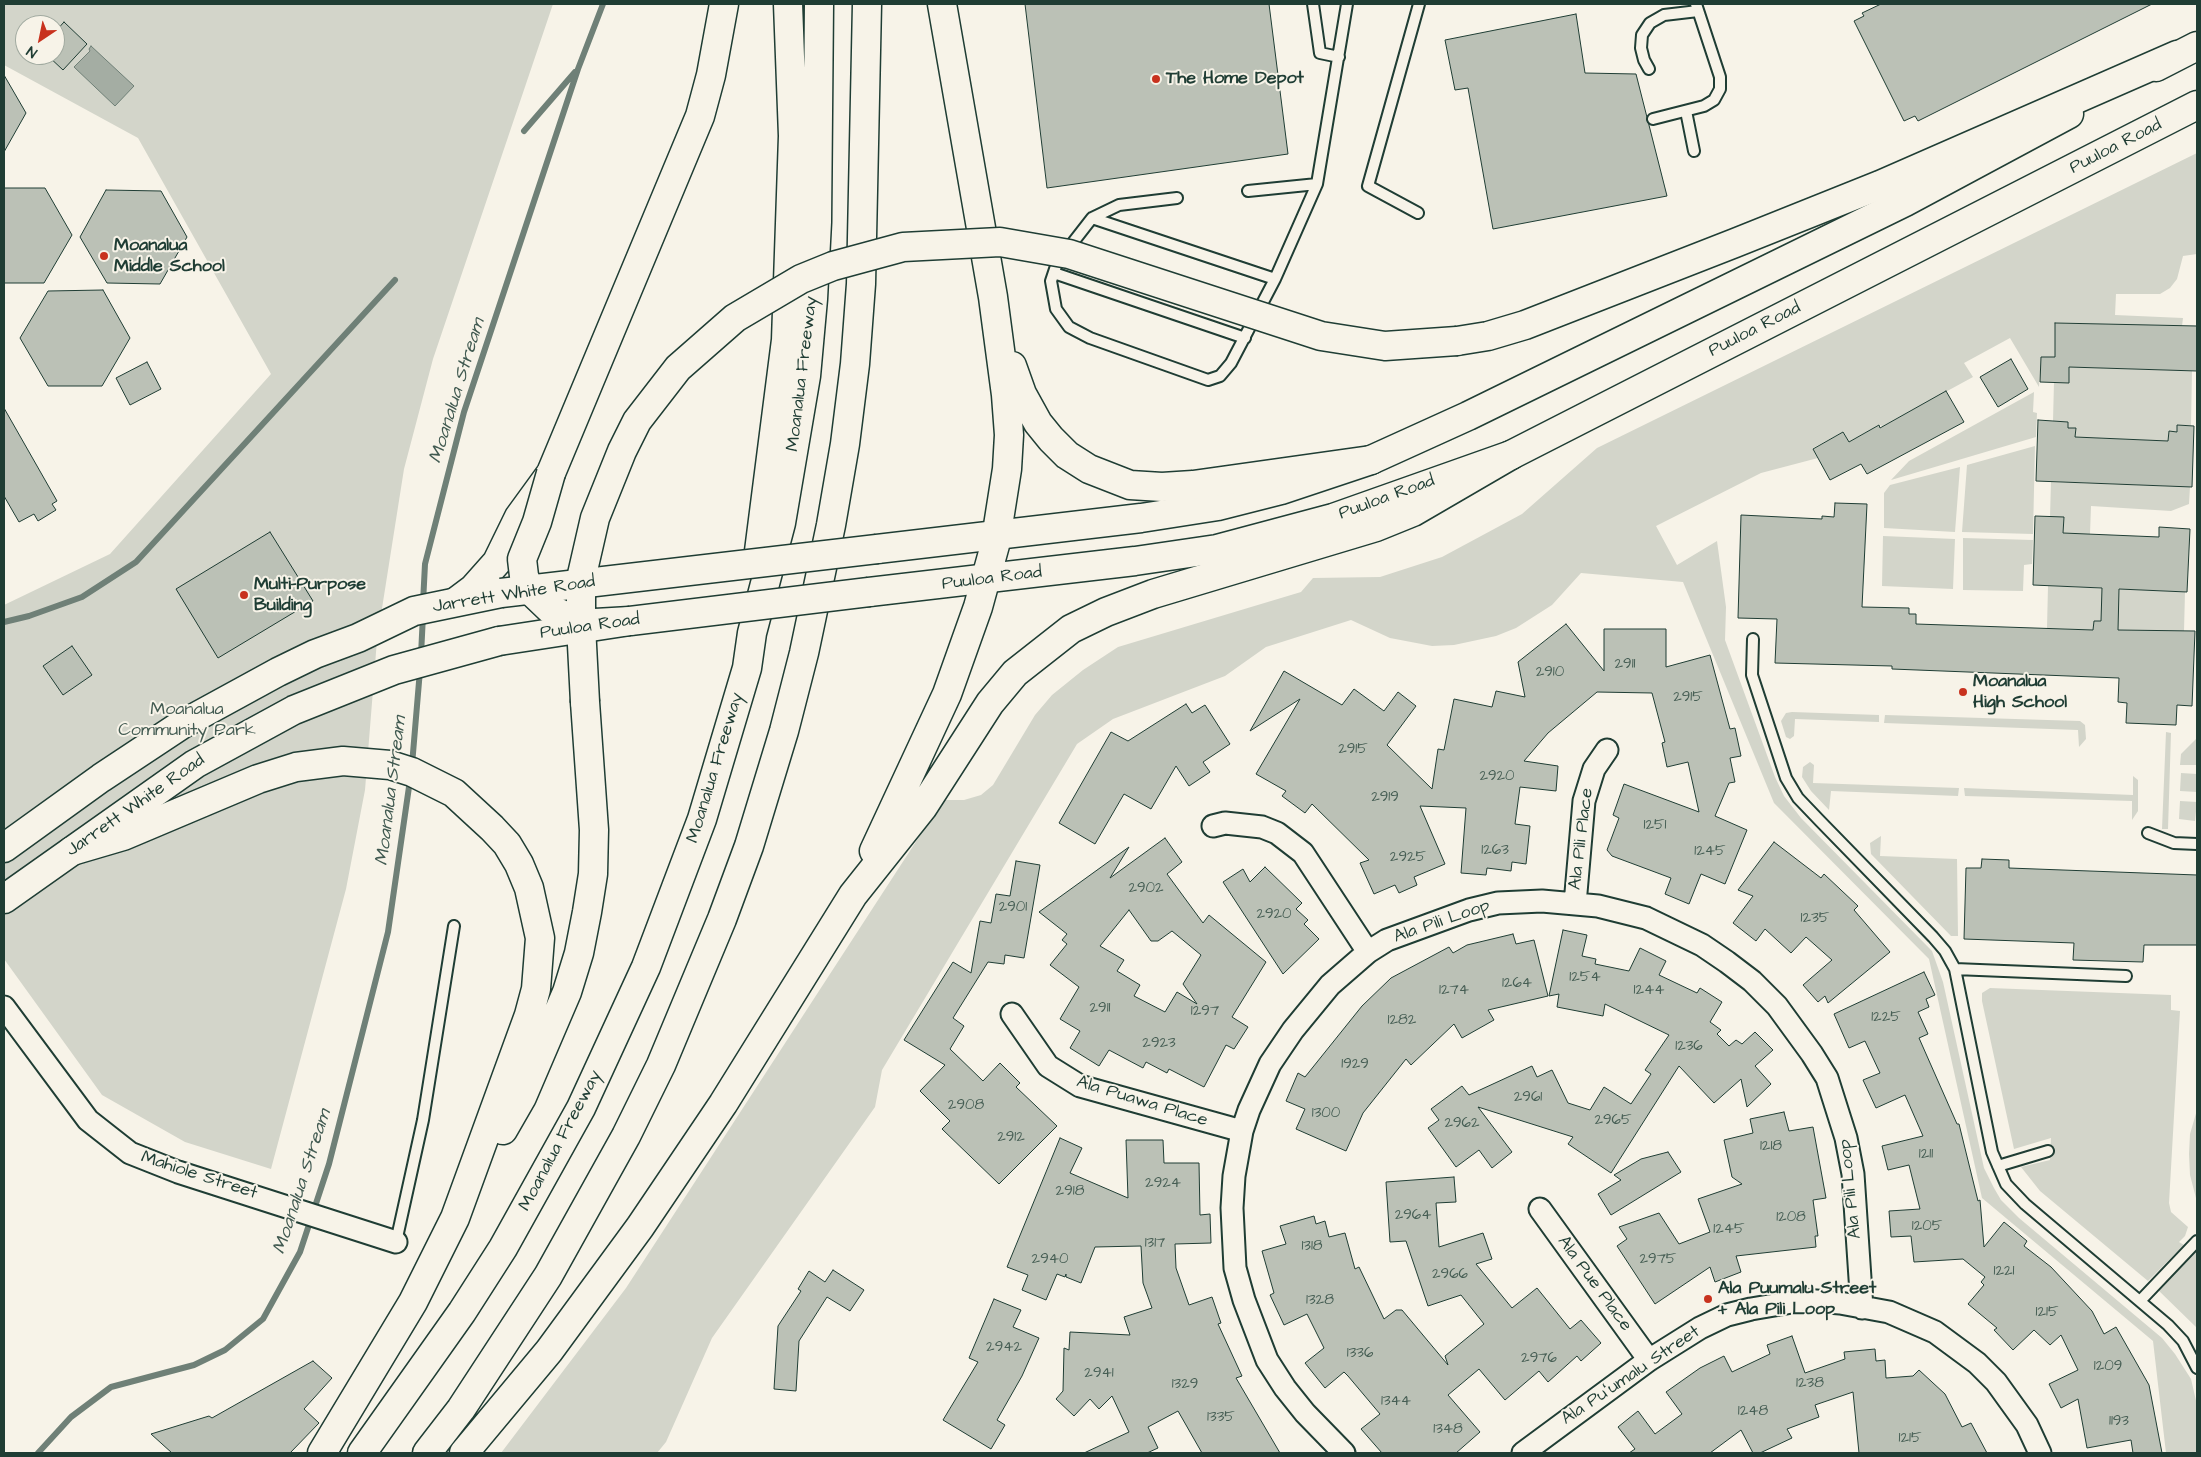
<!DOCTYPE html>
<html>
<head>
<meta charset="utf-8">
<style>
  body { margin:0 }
  #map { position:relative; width:2201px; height:1457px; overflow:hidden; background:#f7f3e8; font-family:"Architects Daughter",sans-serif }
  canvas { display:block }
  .frame { position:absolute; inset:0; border:5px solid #1f3d34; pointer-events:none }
  .north { position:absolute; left:15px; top:15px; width:50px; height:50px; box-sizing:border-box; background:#f7f3e8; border:1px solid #a1aaa0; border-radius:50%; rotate:214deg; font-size:14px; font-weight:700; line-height:20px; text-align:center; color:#1f3d34 }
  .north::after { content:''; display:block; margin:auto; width:18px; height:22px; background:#c8321e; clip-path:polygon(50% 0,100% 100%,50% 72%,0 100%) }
</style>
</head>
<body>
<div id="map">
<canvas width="2201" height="1457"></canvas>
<div class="frame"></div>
<div class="north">N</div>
</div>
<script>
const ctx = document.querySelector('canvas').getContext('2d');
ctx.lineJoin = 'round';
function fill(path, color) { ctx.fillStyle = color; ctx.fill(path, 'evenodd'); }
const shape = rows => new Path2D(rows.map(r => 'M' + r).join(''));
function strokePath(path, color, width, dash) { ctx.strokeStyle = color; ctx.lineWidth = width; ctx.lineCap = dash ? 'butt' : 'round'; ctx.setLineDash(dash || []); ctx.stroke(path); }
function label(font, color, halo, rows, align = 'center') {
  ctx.font = font + ' "Architects Daughter",sans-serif'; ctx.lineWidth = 4; ctx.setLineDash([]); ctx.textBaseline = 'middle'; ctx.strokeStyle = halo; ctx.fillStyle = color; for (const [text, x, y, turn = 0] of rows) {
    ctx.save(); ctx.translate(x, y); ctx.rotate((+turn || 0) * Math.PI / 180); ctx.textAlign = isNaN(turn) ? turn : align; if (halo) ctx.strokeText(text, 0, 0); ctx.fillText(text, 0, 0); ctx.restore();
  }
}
fill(shape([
  [4,4,553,4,433,359,404,469,377,640,365,790,346,889,271,1169,185,1142,102,1095,4,959,4,605,110,554,271,374,138,138,4,65],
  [25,25,55,25,55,55,25,55],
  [2197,153,2197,254,2183,256,2177,279,2170,288,2160,294,2116,294,2115,315,2183,318,2182,326,2056,323,2055,357,2041,357,2039,387,2010,338,1964,363,1973,377,1883,426,1879,425,1849,442,1843,432,1813,448,1818,458,1761,473,1656,526,1677,565,1717,541,1726,607,1725,640,1775,777,1784,796,1801,818,1932,951,1943,982,1984,1168,1994,1188,2001,1200,2019,1218,2162,1338,2175,1354,2191,1379,2197,1405,2197,1453,2166,1453,2153,1341,1982,1198,1929,959,1774,803,1683,582,1581,573,1552,605,1516,628,1496,636,1454,645,1432,646,1390,638,1351,620,1266,647,1225,676,1113,719,1077,744,882,1070,875,1107,712,1338,666,1442,657,1453,501,1453,626,1288,943,800,964,800,981,795,993,785,1035,715,1052,695,1083,670,1118,647,1301,592,1313,578,1380,577,1442,557,1522,514,1597,448],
  [2069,367,2192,371,2191,425,2177,425,2177,432,2169,431,2168,441,2075,437,2076,428,2068,428,2068,422,2053,421,2054,382,2069,383],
  [2034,392,2033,412,2037,413,2036,437,1891,480,1909,461],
  [2035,446,2033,534,1962,532,1967,465],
  [1960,467,1955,532,1884,528,1884,493,1890,485],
  [2051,482,2190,487,2189,504,2171,511,2091,506,2090,534,2063,533,2064,518,2050,517],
  [1883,536,1955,539,1953,589,1882,586],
  [1963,538,2033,540,2032,564,2024,565,2023,591,1963,590],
  [2048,586,2185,592,2184,631,2118,630,2101,621,2094,621,2093,630,2047,628],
  [1792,712,1879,715,1879,722,1795,719,1794,736,1790,739,1786,737,1781,721,1786,713],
  [1885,715,2080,721,2085,725,2086,739,2079,747,2078,730,1884,723],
  [2166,732,2171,733,2168,829,2162,829],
  [2197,738,2197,765,2180,765,2181,754],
  [1810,762,1814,765,1813,783,1959,788,1958,796,1831,791,1829,810,1811,791,1802,777,1803,767],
  [2181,773,2197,774,2197,792,2180,791],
  [2133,776,2138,780,2138,811,2132,820,2132,801,1965,796,1964,788,2133,795],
  [2180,801,2197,802,2195,821,2179,819],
  [1881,836,1880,856,1957,859,1958,936,1951,936,1871,854,1870,843],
  [1990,988,2171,995,2171,1010,2180,1011,2169,1203,2171,1212,2188,1227,2185,1236,2179,1242,2184,1245,2148,1281,2040,1191,2021,1167,2050,1160,2051,1138,2014,1149,1982,1001,1982,993],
  [2197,1110,2197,1202,2190,1175,2189,1154,2190,1134],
  [2197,1250,2197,1328,2157,1289]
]), '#d3d5ca');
const water = shape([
  [91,46,134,86,115,106,74,67,90,51,89,49,91,46]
]);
fill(water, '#a4ada3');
strokePath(water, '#6f8077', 1);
strokePath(shape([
  [524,131,575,72],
  [423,603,425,564,464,412,578,69,603,4],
  [4,622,29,616,82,597,136,562,395,280],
  [421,655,423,615],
  [412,765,420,670],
  [38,1453,71,1417,111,1387,194,1365,225,1350,263,1319,300,1252,329,1164,388,932,410,780]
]), '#6f8077', 6);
const building = shape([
  [1025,4,1269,4,1288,154,1047,188,1025,4],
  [1881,4,2152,4,1918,121,1915,116,1904,121,1854,21,1864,16,1862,13,1881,4],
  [1576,14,1585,73,1636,74,1667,196,1493,229,1468,88,1455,90,1445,40,1576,14],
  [64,22,87,44,63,70,47,55,55,55,55,32,64,22],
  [4,75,26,113,4,152,4,75],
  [4,188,45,188,72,235,44,283,4,283,4,188],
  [106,190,161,191,187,237,160,284,107,283,80,237,106,190],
  [103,290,130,338,102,386,48,386,20,338,48,291,103,290],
  [2055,323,2197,326,2197,371,2069,367,2069,383,2040,382,2041,357,2055,357,2055,323],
  [2011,359,2028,389,1998,407,1980,377,2011,359],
  [147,362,161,389,130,405,116,378,147,362],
  [1946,391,1964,422,1867,474,1861,464,1830,480,1813,449,1843,432,1849,442,1879,425,1880,428,1946,391],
  [4,408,57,501,52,504,56,510,38,521,34,514,19,522,4,496,4,408],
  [2038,420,2068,422,2068,428,2076,428,2075,437,2168,441,2169,431,2177,432,2177,425,2194,426,2192,487,2036,481,2038,420],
  [1835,503,1867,504,1862,607,1909,608,1909,614,1916,614,1916,624,2093,630,2094,621,2101,621,2102,588,2033,585,2035,516,2064,517,2063,533,2159,537,2159,527,2190,529,2187,592,2119,589,2118,630,2195,631,2192,706,2177,705,2176,725,2126,723,2127,703,2118,702,2119,678,1892,669,1892,666,1775,663,1777,619,1738,618,1741,515,1822,519,1822,516,1834,517,1835,503],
  [270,532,313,601,218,658,176,589,270,532],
  [1566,624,1604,671,1604,629,1666,629,1666,667,1710,655,1730,729,1735,728,1741,756,1730,758,1735,782,1729,783,1715,816,1747,830,1725,884,1701,874,1689,904,1665,894,1671,878,1612,856,1607,850,1619,818,1613,815,1624,784,1699,812,1688,762,1667,767,1662,743,1665,742,1652,693,1597,692,1548,733,1524,761,1558,766,1556,791,1520,787,1515,824,1530,826,1526,864,1512,862,1511,871,1487,868,1486,875,1461,873,1466,808,1420,806,1445,864,1414,877,1417,885,1399,893,1395,885,1374,894,1360,863,1369,860,1312,804,1305,813,1282,796,1286,791,1256,774,1300,699,1250,731,1284,671,1342,705,1354,689,1384,711,1398,692,1416,706,1387,745,1432,789,1438,749,1444,750,1454,699,1492,707,1496,691,1525,697,1518,662,1566,624],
  [72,646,92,675,63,695,43,666,72,646],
  [1186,704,1192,713,1205,705,1230,744,1203,762,1210,772,1189,786,1176,766,1151,809,1124,794,1095,844,1059,823,1111,732,1128,741,1186,704],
  [1165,838,1182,862,1167,874,1203,923,1209,915,1266,962,1232,1017,1248,1027,1234,1049,1226,1045,1204,1087,1169,1069,1167,1073,1146,1062,1143,1068,1109,1050,1099,1066,1070,1048,1080,1031,1060,1019,1079,987,1050,965,1067,944,1062,940,1067,934,1039,912,1129,847,1110,878,1165,838],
  [1129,910,1151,941,1158,941,1172,931,1201,955,1183,984,1197,1004,1177,992,1165,1012,1134,996,1140,985,1117,971,1124,960,1100,946,1129,910],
  [1774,842,1821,878,1824,874,1858,906,1854,910,1890,952,1828,1003,1825,996,1818,1002,1803,985,1832,960,1806,937,1791,953,1765,929,1756,941,1733,923,1753,896,1738,890,1774,842],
  [1982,859,2009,860,2009,868,2197,875,2197,945,2144,945,2143,962,2073,960,2074,943,1964,939,1966,868,1981,868,1982,859],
  [1016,861,1040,865,1024,958,1005,955,1004,964,988,962,953,1018,964,1026,950,1049,983,1081,1000,1063,1020,1083,1016,1087,1057,1126,999,1184,942,1129,950,1121,920,1091,945,1065,904,1040,953,962,971,973,980,921,991,923,996,894,1010,896,1016,861],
  [1265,867,1302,903,1296,909,1308,920,1304,924,1319,939,1283,974,1223,882,1243,869,1250,882,1265,867],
  [1563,930,1587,935,1582,956,1596,959,1595,964,1629,971,1640,948,1666,961,1659,975,1697,993,1700,988,1722,1002,1710,1022,1721,1030,1717,1034,1729,1046,1736,1040,1742,1044,1755,1032,1773,1050,1755,1066,1771,1084,1747,1107,1741,1079,1714,1103,1679,1066,1611,1173,1568,1144,1573,1137,1478,1107,1512,1152,1492,1168,1479,1150,1456,1167,1428,1128,1439,1120,1431,1109,1462,1086,1469,1095,1532,1066,1537,1077,1552,1070,1568,1103,1590,1110,1604,1087,1631,1104,1651,1074,1645,1070,1669,1035,1605,1004,1603,1016,1557,1007,1559,994,1549,996,1563,930],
  [1513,934,1516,944,1534,940,1548,996,1488,1010,1494,1020,1462,1038,1454,1024,1411,1065,1406,1059,1363,1113,1346,1151,1296,1129,1305,1109,1286,1101,1298,1073,1305,1077,1362,1006,1391,978,1449,947,1453,953,1467,945,1513,934],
  [1924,972,1935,995,1926,999,1929,1007,1918,1012,1928,1034,1919,1038,1957,1124,1959,1124,1978,1201,1980,1200,1984,1247,2004,1222,2027,1241,2024,1246,2051,1267,2092,1311,2104,1334,2116,1327,2149,1385,2162,1453,2133,1453,2131,1440,2087,1448,2078,1399,2061,1408,2049,1384,2078,1370,2061,1335,2050,1345,2034,1330,2013,1350,1994,1330,1997,1328,1968,1304,1984,1285,1981,1282,1985,1277,1963,1259,1914,1262,1911,1236,1891,1237,1889,1211,1920,1209,1909,1165,1888,1170,1882,1146,1923,1136,1905,1095,1876,1108,1863,1080,1880,1073,1865,1041,1849,1048,1834,1014,1924,972],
  [1784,1112,1789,1131,1813,1127,1826,1198,1813,1200,1818,1236,1815,1236,1816,1247,1736,1256,1741,1272,1715,1282,1710,1267,1655,1304,1617,1246,1627,1239,1619,1227,1659,1213,1679,1244,1710,1232,1698,1199,1742,1184,1732,1177,1724,1140,1753,1133,1750,1119,1784,1112],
  [1060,1138,1082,1148,1070,1173,1128,1198,1126,1140,1163,1140,1164,1163,1199,1163,1200,1215,1210,1214,1211,1243,1175,1244,1176,1268,1189,1305,1212,1297,1221,1323,1218,1324,1242,1376,1236,1378,1280,1453,1202,1453,1178,1411,1148,1427,1158,1448,1147,1453,1084,1453,1129,1432,1112,1396,1099,1409,1090,1399,1074,1416,1056,1399,1063,1391,1064,1348,1069,1350,1070,1332,1130,1335,1124,1317,1152,1308,1143,1283,1141,1246,1095,1247,1081,1283,1066,1277,1066,1274,1065,1277,1057,1274,1046,1300,1022,1290,1028,1275,1007,1267,1060,1138],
  [1668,1152,1681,1172,1611,1215,1598,1194,1621,1180,1614,1175,1641,1159,1668,1152],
  [1454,1177,1456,1202,1436,1203,1439,1247,1483,1233,1492,1259,1476,1264,1512,1308,1537,1288,1570,1329,1581,1320,1601,1343,1581,1361,1577,1356,1548,1382,1539,1371,1505,1400,1479,1369,1448,1395,1480,1432,1456,1453,1382,1453,1361,1429,1380,1414,1348,1376,1344,1372,1325,1388,1305,1363,1324,1348,1307,1314,1284,1325,1270,1295,1274,1293,1262,1251,1286,1244,1280,1226,1314,1216,1316,1224,1325,1221,1329,1237,1345,1233,1355,1269,1359,1267,1384,1319,1396,1310,1402,1310,1448,1365,1445,1356,1484,1324,1461,1295,1428,1306,1406,1241,1390,1242,1386,1182,1454,1177],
  [833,1270,864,1290,850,1311,827,1297,799,1341,796,1391,774,1389,778,1326,801,1291,798,1289,809,1271,825,1282,833,1270],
  [994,1299,1021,1310,1013,1327,1039,1338,1022,1376,997,1420,1005,1425,991,1449,943,1420,978,1362,969,1358,994,1299],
  [1792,1336,1805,1373,1845,1359,1844,1352,1875,1349,1876,1361,1885,1360,1886,1378,1913,1376,1919,1370,1945,1394,1962,1427,1971,1423,1987,1453,1859,1453,1853,1392,1815,1405,1819,1417,1787,1429,1792,1438,1760,1453,1753,1453,1741,1430,1710,1453,1629,1453,1635,1449,1618,1427,1638,1411,1655,1434,1682,1414,1666,1392,1700,1368,1724,1356,1732,1372,1770,1354,1767,1345,1792,1336],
  [313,1361,332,1378,304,1409,319,1423,290,1453,172,1453,151,1434,209,1416,212,1418,313,1361]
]);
fill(building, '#bbc1b6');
strokePath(building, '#1f3d34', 1);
const lane = shape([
  [1313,4,1320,53,1339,57],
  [1649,69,1644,60,1641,48,1642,35,1650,23,1664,15,1698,11],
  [1686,111,1694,151],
  [1653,119,1704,106,1714,100,1720,89,1720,77,1696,4],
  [1248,191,1317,184],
  [1177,198,1119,205,1092,218,1275,279,1317,184,1347,4],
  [1418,213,1368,186,1419,4],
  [1092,218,1057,263,1051,281,1056,309,1069,327,1090,338,1208,380,1220,376,1231,363,1275,279],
  [1054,273,1245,338],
  [1753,639,1752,675,1786,778,1798,798,1820,821,1933,937,1945,951,1955,969,1992,1152,2006,1184,2025,1204,2168,1325,2183,1341,2197,1368],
  [2148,833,2174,843,2197,844],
  [1955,969,2126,976],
  [1998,1166,2048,1151],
  [396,1242,423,1120,454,926],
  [2140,1301,2197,1241]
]);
const street = shape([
  [1213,826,1225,823,1262,827,1277,833,1303,853,1368,952],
  [1575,904,1584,801,1594,769,1607,750],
  [4,1007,88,1120,130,1153,178,1172,396,1242],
  [1012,1014,1048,1066,1080,1086,1242,1131],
  [1540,1209,1649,1360],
  [1344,1453,1305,1413,1285,1388,1267,1360,1244,1300,1235,1268,1232,1208,1234,1176,1242,1131,1249,1110,1270,1064,1293,1030,1330,985,1368,952,1387,940,1469,910,1498,903,1542,901,1598,906,1646,918,1702,945,1727,962,1752,981,1777,1006,1812,1054,1827,1078,1846,1138,1853,1174,1862,1308],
  [1523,1453,1649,1360,1700,1328,1727,1315,1751,1309,1804,1300,1840,1303,1889,1312,1935,1332,1977,1363,1996,1382,2027,1425,2040,1453]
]);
const secondary = shape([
  [2156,67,2197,46],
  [877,549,1141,518,1218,506,1281,490,1371,460,1468,416,1905,202,2069,114],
  [869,592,1135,561,1217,549,1333,518,1511,455,2197,105],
  [4,848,101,778,181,725,278,672,315,654,358,638,414,611,501,593],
  [4,899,195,764,294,710,394,670,499,641]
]);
const highway = shape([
  [1457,341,1488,336,1525,325,1735,243,1880,185,2177,55],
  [1012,366,1022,394,1038,423,1051,439,1067,455,1089,469,1130,485,1162,487,1193,485,1371,460],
  [758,559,786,340,793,136,788,4],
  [457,601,473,589,497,562,519,517,551,473,700,116,711,75,724,4],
  [72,851,123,836,258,779,296,767,343,761,390,765,412,772,454,793,492,828,507,844,519,864,529,888,540,938,536,989,529,1015,455,1218,413,1302,322,1453],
  [874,851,947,694,978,607,995,545,1007,469,1009,435,1006,395,993,297,942,4],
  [503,1130,522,1097,567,992,579,953,587,912,593,874,594,830,585,702],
  [362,1453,462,1312,503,1248,581,1108,646,967,702,819,747,668,752,633,781,523,806,376,813,299,817,222,819,4],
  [427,1453,461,1409,548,1276,626,1136,661,1065,722,919,749,846,784,731,804,653,831,525,845,444,855,364,861,284,867,4],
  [464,1453,549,1351,640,1227,723,1104,853,895,923,807,990,703,1015,673,1071,629,1106,612,1153,594,1376,527,1413,512,1511,455]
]);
strokePath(lane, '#1f3d34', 14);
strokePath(street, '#1f3d34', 25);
strokePath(secondary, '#1f3d34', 31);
strokePath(highway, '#1f3d34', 31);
strokePath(lane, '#f7f3e8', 10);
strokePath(street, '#f7f3e8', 21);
strokePath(secondary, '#f7f3e8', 28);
strokePath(highway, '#f7f3e8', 28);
const secondaryBridge = shape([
  [501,593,877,549],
  [499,641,630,621,869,592]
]);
const highwayBridge = shape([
  [551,473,537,522,522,559,524,576,529,589,550,609,575,620,595,623,630,621],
  [585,702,581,626,581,579,595,518,622,451,637,421,678,368,735,318,801,279,833,266,903,247,1000,242,1069,254,1321,336,1385,346,1457,341]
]);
strokePath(secondaryBridge, '#1f3d34', 31, []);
strokePath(highwayBridge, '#1f3d34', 31, []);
strokePath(secondaryBridge, '#f7f3e8', 28);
strokePath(highwayBridge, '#f7f3e8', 28);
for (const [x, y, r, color] of [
  [1156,79,5,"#c8321e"],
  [104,256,5,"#c8321e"],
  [244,595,5,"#c8321e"],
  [1963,692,5,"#c8321e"],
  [1708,1299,5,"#c8321e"]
]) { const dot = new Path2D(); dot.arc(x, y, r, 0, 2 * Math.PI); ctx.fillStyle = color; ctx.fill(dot); strokePath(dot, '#f7f3e8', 2); }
label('15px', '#465e54', null, [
  ["2911",1625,665],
  ["2910",1550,673],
  ["2915",1688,698],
  ["2915",1353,750],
  ["2920",1497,777],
  ["2919",1385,798],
  ["1251",1655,826],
  ["1263",1495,851],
  ["1245",1710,852],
  ["2925",1408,858],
  ["2902",1146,889],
  ["2901",1013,908],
  ["2920",1274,915],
  ["1235",1815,919],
  ["1254",1585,978],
  ["1264",1517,984],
  ["1274",1454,991],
  ["1244",1649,991],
  ["2911",1100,1009],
  ["1297",1205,1012],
  ["1225",1886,1018],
  ["1282",1402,1021],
  ["2923",1159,1044],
  ["1236",1689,1047],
  ["1929",1355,1065],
  ["2961",1528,1098],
  ["2908",966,1106],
  ["1300",1326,1114],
  ["2965",1613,1121],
  ["2962",1462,1124],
  ["2912",1011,1138],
  ["1218",1771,1147],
  ["1211",1926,1155],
  ["2924",1163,1184],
  ["2918",1070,1192],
  ["2964",1413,1216],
  ["1208",1791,1218],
  ["1205",1927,1227],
  ["1245",1729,1230],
  ["1317",1155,1244],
  ["1318",1312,1247],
  ["2940",1050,1260],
  ["2975",1658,1260],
  ["1221",2004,1272],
  ["2966",1450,1275],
  ["1328",1320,1301],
  ["1215",2047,1313],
  ["2942",1004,1348],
  ["1336",1360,1354],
  ["2976",1539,1359],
  ["1209",2108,1367],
  ["2941",1099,1374],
  ["1238",1810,1384],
  ["1329",1185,1385],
  ["1344",1396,1402],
  ["1248",1753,1412],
  ["1335",1221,1418],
  ["1193",2119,1422],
  ["1348",1448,1430],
  ["1215",1910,1439]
]);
label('bold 18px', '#1f3d34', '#f7f3e8', [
  ["The Home Depot",1166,79],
  ["Moanalua",114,246],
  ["Middle School",114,267],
  ["Multi-Purpose",254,585],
  ["Building",254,606],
  ["Moanalua",1973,682],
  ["High School",1973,703],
  ["Ala Puumalu Street",1718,1289],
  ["+ Ala Pili Loop",1718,1310]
], 'left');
label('18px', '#1f3d34', '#f7f3e8', [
  ["Puuloa Road",2116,147,-27],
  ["Puuloa Road",1755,330,-27],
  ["Moanalua Freeway",803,374,-83],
  ["Puuloa Road",1387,498,-20],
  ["Puuloa Road",992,579,-7],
  ["Jarrett White Road",514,595,-9],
  ["Puuloa Road",590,627,-8],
  ["Moanalua Freeway",716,768,-73],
  ["Jarrett White Road",136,806,-35],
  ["Ala Pili Place",1582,839,-83],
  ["Ala Pili Loop",1442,922,-19],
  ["Ala Puawa Place",1142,1102,17],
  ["Moanalua Freeway",561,1141,-62],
  ["Mahiole Street",199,1176,18],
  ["Ala Pili Loop",1851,1189,-96],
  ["Ala Pue Place",1594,1284,54],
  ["Ala Puʻumalu Street",1631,1376,-34]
]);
label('18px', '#435b52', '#f7f3e8', [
  ["Moanalua",187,710],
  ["Community Park",187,731]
]);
label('italic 19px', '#405950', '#f7f3e8', [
  ["Moanalua Stream",458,391,-73],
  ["Moanalua Stream",392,791,-83],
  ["Moanalua Stream",303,1182,-72]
]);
</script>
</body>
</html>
